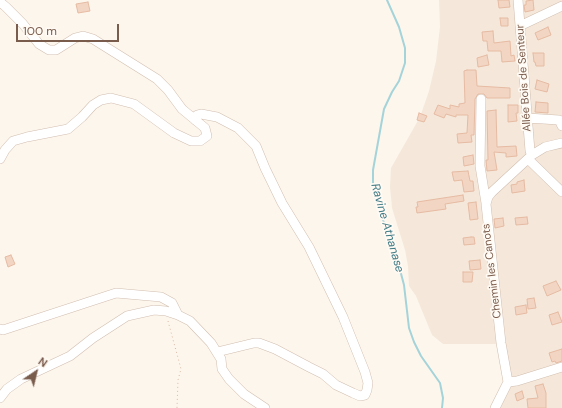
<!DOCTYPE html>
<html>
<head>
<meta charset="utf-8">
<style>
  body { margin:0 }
  #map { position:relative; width:562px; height:408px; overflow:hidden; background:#fdf6ec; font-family:"DM Sans",sans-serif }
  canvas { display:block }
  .north { position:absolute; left:16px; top:352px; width:40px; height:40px; -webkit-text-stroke:3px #fffaf3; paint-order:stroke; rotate:35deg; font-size:11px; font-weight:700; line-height:16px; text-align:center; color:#7a5c4d }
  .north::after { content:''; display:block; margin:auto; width:14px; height:18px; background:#7a5c4d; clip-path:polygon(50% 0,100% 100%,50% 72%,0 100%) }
  .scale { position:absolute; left:16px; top:24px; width:103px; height:18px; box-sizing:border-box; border:2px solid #7a5c4d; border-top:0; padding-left:5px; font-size:12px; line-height:14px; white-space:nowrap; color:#7a5c4d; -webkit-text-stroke:3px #fffaf3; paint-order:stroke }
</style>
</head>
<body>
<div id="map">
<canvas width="562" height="408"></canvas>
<div class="north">N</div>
<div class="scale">100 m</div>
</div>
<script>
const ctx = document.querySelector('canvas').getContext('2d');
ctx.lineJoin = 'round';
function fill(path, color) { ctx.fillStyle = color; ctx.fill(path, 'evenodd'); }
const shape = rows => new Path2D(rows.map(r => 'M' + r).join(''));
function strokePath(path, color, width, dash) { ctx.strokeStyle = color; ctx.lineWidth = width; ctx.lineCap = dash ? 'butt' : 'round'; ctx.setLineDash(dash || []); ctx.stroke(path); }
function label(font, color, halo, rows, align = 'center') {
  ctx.font = font + ' "DM Sans",sans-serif'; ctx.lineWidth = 3.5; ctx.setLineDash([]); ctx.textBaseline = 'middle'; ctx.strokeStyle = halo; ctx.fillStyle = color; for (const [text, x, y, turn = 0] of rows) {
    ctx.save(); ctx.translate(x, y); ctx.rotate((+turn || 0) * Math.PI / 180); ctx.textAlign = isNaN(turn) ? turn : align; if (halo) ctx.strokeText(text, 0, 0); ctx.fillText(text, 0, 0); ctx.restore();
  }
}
fill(shape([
  [439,0,562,0,562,408,495,408,508,382,501,344,443,344,432,335,416,296,409,286,408,266,405,250,392,208,390,187,391,168,420,117,429,91,436,61,440,27]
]), '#f5e8da');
strokePath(shape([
  [387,0,399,27,405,48,405,63,399,81,392,92,384,109,373,170,373,185,376,200,399,266,404,285,409,328,414,342,421,356,440,383,443,398,442,408]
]), '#a5d3da', 2);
const building = shape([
  [498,0,509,0,510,7,499,8,498,0],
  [533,0,534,10,525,12,524,5,526,5,526,1,533,0],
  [88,2,90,11,78,13,76,4,88,2],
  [500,18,508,18,508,26,501,26,500,18],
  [548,27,551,35,538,40,535,33,548,27],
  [493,31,494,43,510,41,511,56,514,55,515,61,502,62,501,51,488,51,487,41,483,41,482,32,493,31],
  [533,53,544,53,544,66,536,66,535,62,534,62,533,53],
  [487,55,489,65,478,67,477,58,487,55],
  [467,70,476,70,477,86,510,88,510,98,487,98,484,94,478,94,475,99,474,135,471,135,472,142,458,143,457,134,467,133,468,115,456,115,456,117,446,114,444,118,434,114,438,105,450,109,450,105,459,107,459,104,465,103,464,71,467,70],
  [537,80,549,84,547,92,535,89,537,80],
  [536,102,548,103,548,113,535,112,536,102],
  [508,105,518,105,518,113,516,113,517,121,508,122,508,105],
  [496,110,497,147,516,146,517,156,506,157,506,153,494,152,497,170,487,171,486,160,488,160,487,111,496,110],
  [419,113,427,116,424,122,417,120,419,113],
  [473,155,474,164,464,166,463,157,473,155],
  [468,171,470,181,473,181,474,191,464,192,462,180,454,181,452,172,468,171],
  [524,180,525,191,512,193,511,185,517,184,517,182,524,180],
  [463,195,464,201,445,204,446,209,417,213,416,207,418,207,417,202,463,195],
  [476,202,478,219,470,220,468,203,476,202],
  [527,217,528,224,516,225,515,218,527,217],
  [503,218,504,226,495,228,494,219,503,218],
  [471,237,474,237,475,244,464,245,463,238,471,237],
  [11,255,15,264,8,267,5,257,11,255],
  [480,260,481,269,470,270,469,261,480,260],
  [463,272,473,272,472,282,463,282,463,272],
  [556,281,561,290,547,296,543,286,556,281],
  [534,298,536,308,528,309,527,299,534,298],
  [526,305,527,313,516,315,515,307,526,305],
  [558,312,562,322,552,325,549,315,558,312],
  [562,349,562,361,556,363,555,361,552,362,549,353,562,349],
  [543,384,546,393,546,408,528,408,527,399,538,398,535,386,543,384],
  [522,391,524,398,517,401,515,394,522,391]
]);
fill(building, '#f3d5c3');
strokePath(building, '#e6bba3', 1);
const minor = shape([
  [518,0,530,151,532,155],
  [0,2,6,7,23,24,39,44,49,50,56,50,75,38,83,36,93,39,157,79,168,90,182,109,205,128,207,136,200,141,191,141,174,133,134,104,111,98,101,100,93,105,82,117,68,129,27,137,13,141,5,150,0,159],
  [521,24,524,24,562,6],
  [481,99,480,166,486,203],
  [527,118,559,120,562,126],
  [195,120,197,115,201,114,217,117,238,128,256,146,265,168,282,203,309,247,343,317,365,372,368,383,367,390,365,395,360,396,353,393,336,385,323,374,309,367,275,349,259,343,254,343,217,352],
  [528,159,562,192],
  [0,329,3,330,116,293,161,297,172,303,178,315],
  [508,382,501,343,486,204,488,197,492,192,532,155,545,147,562,143],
  [508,382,517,381,562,367],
  [0,398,7,389,21,379,70,356,93,338,127,316,154,310,166,311,178,315,190,321,211,343,221,359,222,369,229,379,244,394,265,408],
  [495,408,508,382]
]);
strokePath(minor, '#d1beb0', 10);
strokePath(shape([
  [168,321,181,369,178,380,177,408]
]), '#d9b8a5', 1, [1, 3]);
strokePath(minor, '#fff', 9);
label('11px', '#7a5c4d', '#fffaf3', [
  ["Allée Bois de Senteur",524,78,-94],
  ["Chemin les Canots",492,271,-97]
]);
label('italic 12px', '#437c86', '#fffaf3', [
  ["Ravine Athanase",387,228,74]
]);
</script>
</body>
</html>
